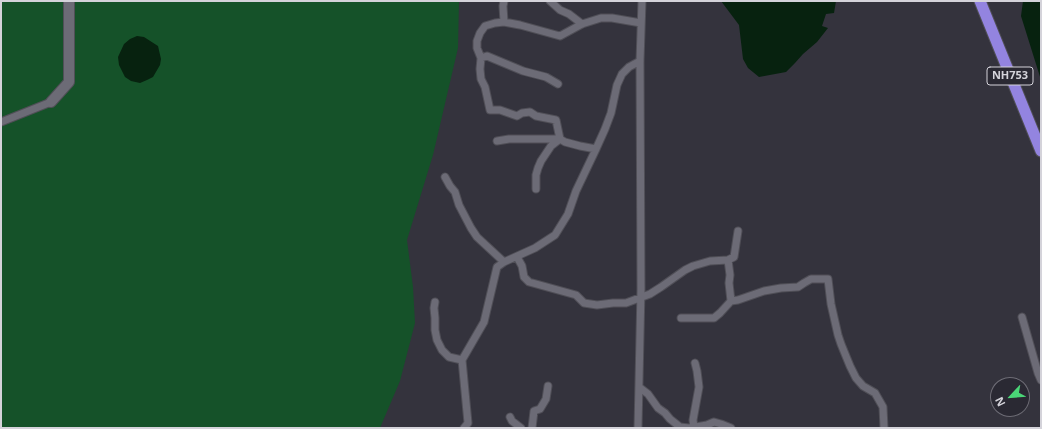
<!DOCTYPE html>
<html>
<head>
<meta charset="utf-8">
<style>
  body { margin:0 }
  #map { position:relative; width:1042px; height:429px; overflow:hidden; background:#34333d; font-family:"Open Sans",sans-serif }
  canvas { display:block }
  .frame { position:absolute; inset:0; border:2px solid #d4d3da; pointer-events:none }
  .north { position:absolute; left:990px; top:377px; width:40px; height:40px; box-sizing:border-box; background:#2a2933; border:1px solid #6e6d76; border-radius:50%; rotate:244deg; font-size:11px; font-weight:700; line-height:16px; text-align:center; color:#d4d3da }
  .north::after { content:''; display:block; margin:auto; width:14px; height:18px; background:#4ad677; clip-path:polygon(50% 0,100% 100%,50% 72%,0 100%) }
</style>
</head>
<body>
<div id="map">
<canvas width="1042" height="429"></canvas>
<div class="frame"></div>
<div class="north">N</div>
</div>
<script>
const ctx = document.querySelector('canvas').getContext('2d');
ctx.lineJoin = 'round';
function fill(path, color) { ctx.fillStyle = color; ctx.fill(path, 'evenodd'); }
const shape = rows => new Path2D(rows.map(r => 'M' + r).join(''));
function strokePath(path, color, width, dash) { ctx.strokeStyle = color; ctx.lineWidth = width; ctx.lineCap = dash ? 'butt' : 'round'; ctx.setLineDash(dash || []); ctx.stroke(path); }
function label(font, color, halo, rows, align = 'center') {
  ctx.font = font + ' "Open Sans",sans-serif'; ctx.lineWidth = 3; ctx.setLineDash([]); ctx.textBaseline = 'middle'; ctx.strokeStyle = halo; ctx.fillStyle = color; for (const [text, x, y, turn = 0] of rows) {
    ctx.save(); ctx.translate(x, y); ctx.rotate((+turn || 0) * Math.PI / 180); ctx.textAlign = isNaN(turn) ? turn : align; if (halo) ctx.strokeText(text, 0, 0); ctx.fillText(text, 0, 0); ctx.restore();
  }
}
fill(shape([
  [1,1,459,1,458,48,433,155,407,240,413,287,415,323,400,381,380,428,1,428]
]), '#155229');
fill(shape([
  [721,1,836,1,834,13,826,14,822,26,828,28,817,42,803,54,795,63,786,72,759,77,748,68,743,59,739,25],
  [1023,1,1041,1,1041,80,1021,16],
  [137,36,144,37,158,46,161,59,160,65,153,77,147,80,140,83,131,81,125,77,119,65,118,57,124,44,130,39]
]), '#07220f');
const minor = shape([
  [550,1,560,10,569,14,582,24],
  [504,22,503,6,504,1],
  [481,58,477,48,477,41,480,33,485,26,495,23,504,22,520,25,560,36,582,24,601,18,612,18,641,23],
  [1,122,51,102],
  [497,141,509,139,560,139,565,142,580,146,596,149],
  [445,177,450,186,455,192,459,205,471,228,477,237,504,262],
  [536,189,536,175,538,168,541,161,551,146,560,139,556,120,536,116,530,112,522,113,517,116,500,110,490,110,485,87,481,79,480,69,481,58,487,56,523,71,546,77,558,84],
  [517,257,522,266,524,277,529,282,576,295,584,303,597,305,613,303,626,303,650,294,661,287,685,270,693,266,710,261,728,260,734,257,738,231],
  [731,301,738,300,764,291,781,288,798,287,804,283,811,279,828,279,831,304,838,335,841,344,850,366,856,378,863,386,875,393,883,407,884,428],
  [435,302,434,308,435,318,435,330,437,340,442,350,449,357,462,360],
  [1022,317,1038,373,1041,380],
  [681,318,714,318,720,313,731,301,729,283,730,275,728,260],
  [639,387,648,394,658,408,665,413,670,419,680,427,689,428],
  [510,417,512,421,521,428],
  [694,427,693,420,699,387,697,371,695,363],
  [464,428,468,423,462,360,484,322,497,267,504,262,535,248,555,235,568,214,576,191,596,149,605,129,611,113,617,85,622,74,629,67,640,61],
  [532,428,534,411,540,409,546,399,548,386],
  [638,428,641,289,640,61,642,1],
  [690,428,707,425,714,422,721,424,731,428]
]);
const secondary = shape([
  [51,102,69,82,69,1]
]);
const trunk = shape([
  [980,1,1041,151]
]);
strokePath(minor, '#504f57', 9);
strokePath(secondary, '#504f57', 12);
strokePath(trunk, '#504f57', 13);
strokePath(minor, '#6c6b76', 7);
strokePath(secondary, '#6c6b76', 10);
strokePath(trunk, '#9384e0', 11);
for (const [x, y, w] of [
  [1010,76,46]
]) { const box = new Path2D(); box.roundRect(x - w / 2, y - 9, w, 18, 3); ctx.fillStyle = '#2a2933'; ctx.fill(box); strokePath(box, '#d4d3da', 1); }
label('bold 11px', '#d4d3da', null, [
  ["NH753",1010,76]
]);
</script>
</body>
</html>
